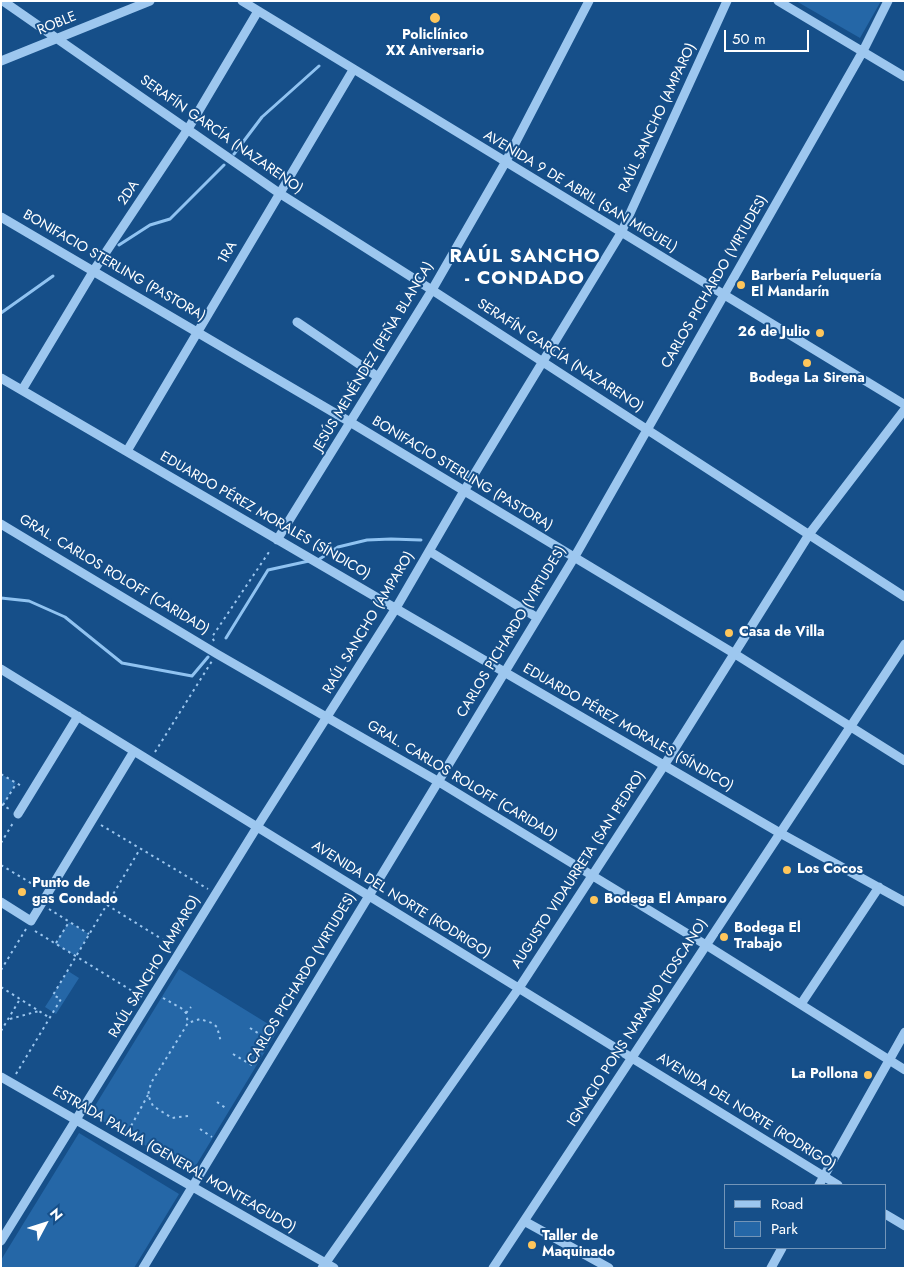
<!DOCTYPE html>
<html>
<head>
<meta charset="utf-8">
<style>
  body { margin:0 }
  #map { position:relative; width:906px; height:1269px; overflow:hidden; background:#164f89; font-family:Jost,sans-serif }
  canvas { display:block }
  .frame { position:absolute; inset:0; border:2px solid #fff; pointer-events:none }
  .legend { position:absolute; left:724px; top:1184px; width:162px; height:65px; box-sizing:border-box; background:#164f89; border:1px solid #7395b8; margin:0; padding:6px 9px; list-style:none; font-size:15px; color:#fff }
  .legend li { display:flex; align-items:center; gap:10px; height:25px }
  .legend b { width:25px; border:1px solid #7395b8 }
  .north { position:absolute; left:20px; top:1199px; width:50px; height:50px; -webkit-text-stroke:4px #164f89; paint-order:stroke; rotate:50deg; font-size:14px; font-weight:700; line-height:20px; text-align:center; color:#fff }
  .north::after { content:''; display:block; margin:auto; width:18px; height:22px; background:#fff; clip-path:polygon(50% 0,100% 100%,50% 72%,0 100%) }
  .scale { position:absolute; left:724px; top:30px; width:85px; height:22px; box-sizing:border-box; border:2px solid #fff; border-top:0; padding-left:6px; font-size:15px; line-height:18px; white-space:nowrap; color:#fff; -webkit-text-stroke:4px #164f89; paint-order:stroke }
</style>
</head>
<body>
<div id="map">
<canvas width="906" height="1269"></canvas>
<div class="frame"></div>
<ul class="legend">
<li><b style="height:6px;background:#9dc7ef"></b>Road</li>
<li><b style="height:14px;background:#2567a7"></b>Park</li>
</ul>
<div class="north">N</div>
<div class="scale">50 m</div>
</div>
<script>
const ctx = document.querySelector('canvas').getContext('2d');
ctx.lineJoin = 'round';
function fill(path, color) { ctx.fillStyle = color; ctx.fill(path, 'evenodd'); }
const shape = rows => new Path2D(rows.map(r => 'M' + r).join(''));
function strokePath(path, color, width, dash) { ctx.strokeStyle = color; ctx.lineWidth = width; ctx.lineCap = dash ? 'butt' : 'round'; ctx.setLineDash(dash || []); ctx.stroke(path); }
function label(font, color, halo, rows, align = 'center') {
  ctx.font = font + ' Jost,sans-serif'; ctx.lineWidth = 4; ctx.setLineDash([]); ctx.textBaseline = 'middle'; ctx.strokeStyle = halo; ctx.fillStyle = color; for (const [text, x, y, turn = 0] of rows) {
    ctx.save(); ctx.translate(x, y); ctx.rotate((+turn || 0) * Math.PI / 180); ctx.textAlign = isNaN(turn) ? turn : align; if (halo) ctx.strokeText(text, 0, 0); ctx.fillText(text, 0, 0); ctx.restore();
  }
}
fill(shape([
  [796,1,881,1,860,38],
  [1,774,16,783,3,805,1,804],
  [69,922,89,934,76,956,55,944],
  [179,969,278,1030,192,1172,90,1114],
  [68,971,79,978,56,1014,45,1007],
  [79,1133,179,1194,134,1268,1,1268,1,1260]
]), '#2567a7');
strokePath(shape([
  [234,154,262,117,319,66],
  [119,245,150,225,170,219,224,165],
  [1,313,53,276],
  [318,560,338,547,367,540,391,539,421,540],
  [1,598,29,601,65,617,122,663,192,676,208,657],
  [226,638,268,570,309,561]
]), '#90c3f1', 3);
strokePath(shape([
  [214,641,212,637,271,549],
  [155,752,212,661],
  [1,774,23,787],
  [1,804,9,809],
  [3,805,16,784],
  [101,825,208,889],
  [1,843,13,823],
  [1,865,39,888],
  [107,905,173,946],
  [49,909,89,934],
  [35,931,142,997],
  [56,943,69,922],
  [1,970,26,929],
  [1,987,50,1018],
  [163,998,181,1008,186,1013,188,1023],
  [186,1013,191,1007],
  [10,1019,39,1011],
  [250,1028,269,1040],
  [1,1031,20,999],
  [233,1054,255,1067],
  [16,1074,61,999,53,995,140,849],
  [217,1102,227,1109],
  [188,1116,172,1118,153,1106,148,1095,151,1083,188,1023,200,1019,212,1023,217,1027,221,1042],
  [200,1129,212,1137],
  [125,1137,148,1095]
]), '#9dc7ef', 2, [2.5, 4]);
strokePath(shape([
  [3,1,279,193,432,290,905,597],
  [242,1,905,405],
  [778,1,905,77],
  [1,61,150,1],
  [1,217,350,422,735,654,905,761],
  [297,322,378,377],
  [1,378,780,833,905,902],
  [22,390,94,270,188,129,258,11],
  [127,451,353,70],
  [1,524,217,654,439,782,706,945,905,1070],
  [277,540,432,290,505,163,589,1],
  [429,551,536,617],
  [1,669,838,1185],
  [18,814,78,716],
  [1,902,31,921,134,751],
  [801,1004,879,887],
  [1,1077,334,1268],
  [819,1185,905,1032],
  [885,1214,905,1226],
  [524,1221,609,1268],
  [1,1241,257,827,396,608,464,491,621,233,727,1],
  [143,1268,574,558,863,51,888,1],
  [322,1268,519,988,665,764,810,533,905,409],
  [493,1268,905,644],
  [771,1268,782,1248]
]), '#9dc7ef', 9);
for (const [x, y, r, color] of [
  [435,18,6,"#ffc65b"],
  [741,285,5,"#ffc65b"],
  [820,333,5,"#ffc65b"],
  [807,363,5,"#ffc65b"],
  [729,633,5,"#ffc65b"],
  [787,870,5,"#ffc65b"],
  [22,892,5,"#ffc65b"],
  [594,900,5,"#ffc65b"],
  [724,937,5,"#ffc65b"],
  [868,1075,5,"#ffc65b"],
  [532,1245,5,"#ffc65b"]
]) { const dot = new Path2D(); dot.arc(x, y, r, 0, 2 * Math.PI); ctx.fillStyle = color; ctx.fill(dot); strokePath(dot, '#164f89', 2); }
label('14px', '#fff', '#164f89', [
  ["ROBLE",57,24,-22],
  ["RAÚL SANCHO (AMPARO)",658,118,-65],
  ["SERAFÍN GARCÍA (NAZARENO)",221,135,35],
  ["AVENIDA 9 DE ABRIL (SAN MIGUEL)",580,192,31],
  ["2DA",129,193,-56],
  ["1RA",228,253,-60],
  ["BONIFACIO STERLING (PASTORA)",114,266,30],
  ["CARLOS PICHARDO (VIRTUDES)",715,282,-60],
  ["SERAFÍN GARCÍA (NAZARENO)",560,356,33],
  ["JESÚS MENÉNDEZ (PEÑA BLANCA)",374,357,-59],
  ["BONIFACIO STERLING (PASTORA)",462,474,31],
  ["EDUARDO PÉREZ MORALES (SÍNDICO)",265,516,30],
  ["GRAL. CARLOS ROLOFF (CARIDAD)",114,575,31],
  ["RAÚL SANCHO (AMPARO)",369,623,-59],
  ["CARLOS PICHARDO (VIRTUDES)",512,632,-59],
  ["EDUARDO PÉREZ MORALES (SÍNDICO)",628,728,30],
  ["GRAL. CARLOS ROLOFF (CARIDAD)",462,781,31],
  ["AUGUSTO VIDAURRETA (SAN PEDRO)",579,870,-57],
  ["AVENIDA DEL NORTE (RODRIGO)",401,900,32],
  ["RAÚL SANCHO (AMPARO)",155,967,-59],
  ["CARLOS PICHARDO (VIRTUDES)",302,979,-59],
  ["IGNACIO PONS NARANJO (TOSCANO)",638,1023,-57],
  ["AVENIDA DEL NORTE (RODRIGO)",746,1112,32],
  ["ESTRADA PALMA (GENERAL MONTEAGUDO)",174,1160,30]
]);
label('bold 14px', '#fff', '#164f89', [
  ["Policlínico",435,36,"center"],
  ["XX Aniversario",435,52,"center"],
  ["Barbería Peluquería",751,277],
  ["El Mandarín",751,293],
  ["26 de Julio",810,333,"right"],
  ["Bodega La Sirena",807,379,"center"],
  ["Casa de Villa",739,633],
  ["Los Cocos",797,870],
  ["Punto de",32,884],
  ["gas Condado",32,900],
  ["Bodega El Amparo",604,900],
  ["Bodega El",734,929],
  ["Trabajo",734,945],
  ["La Pollona",858,1075,"right"],
  ["Taller de",542,1237],
  ["Maquinado",542,1253]
], 'left');
ctx.letterSpacing = '1px';
label('bold 19px', '#fff', '#164f89', [
  ["RAÚL SANCHO",525,257],
  ["- CONDADO",525,279]
]);
ctx.letterSpacing = '0px';
</script>
</body>
</html>
